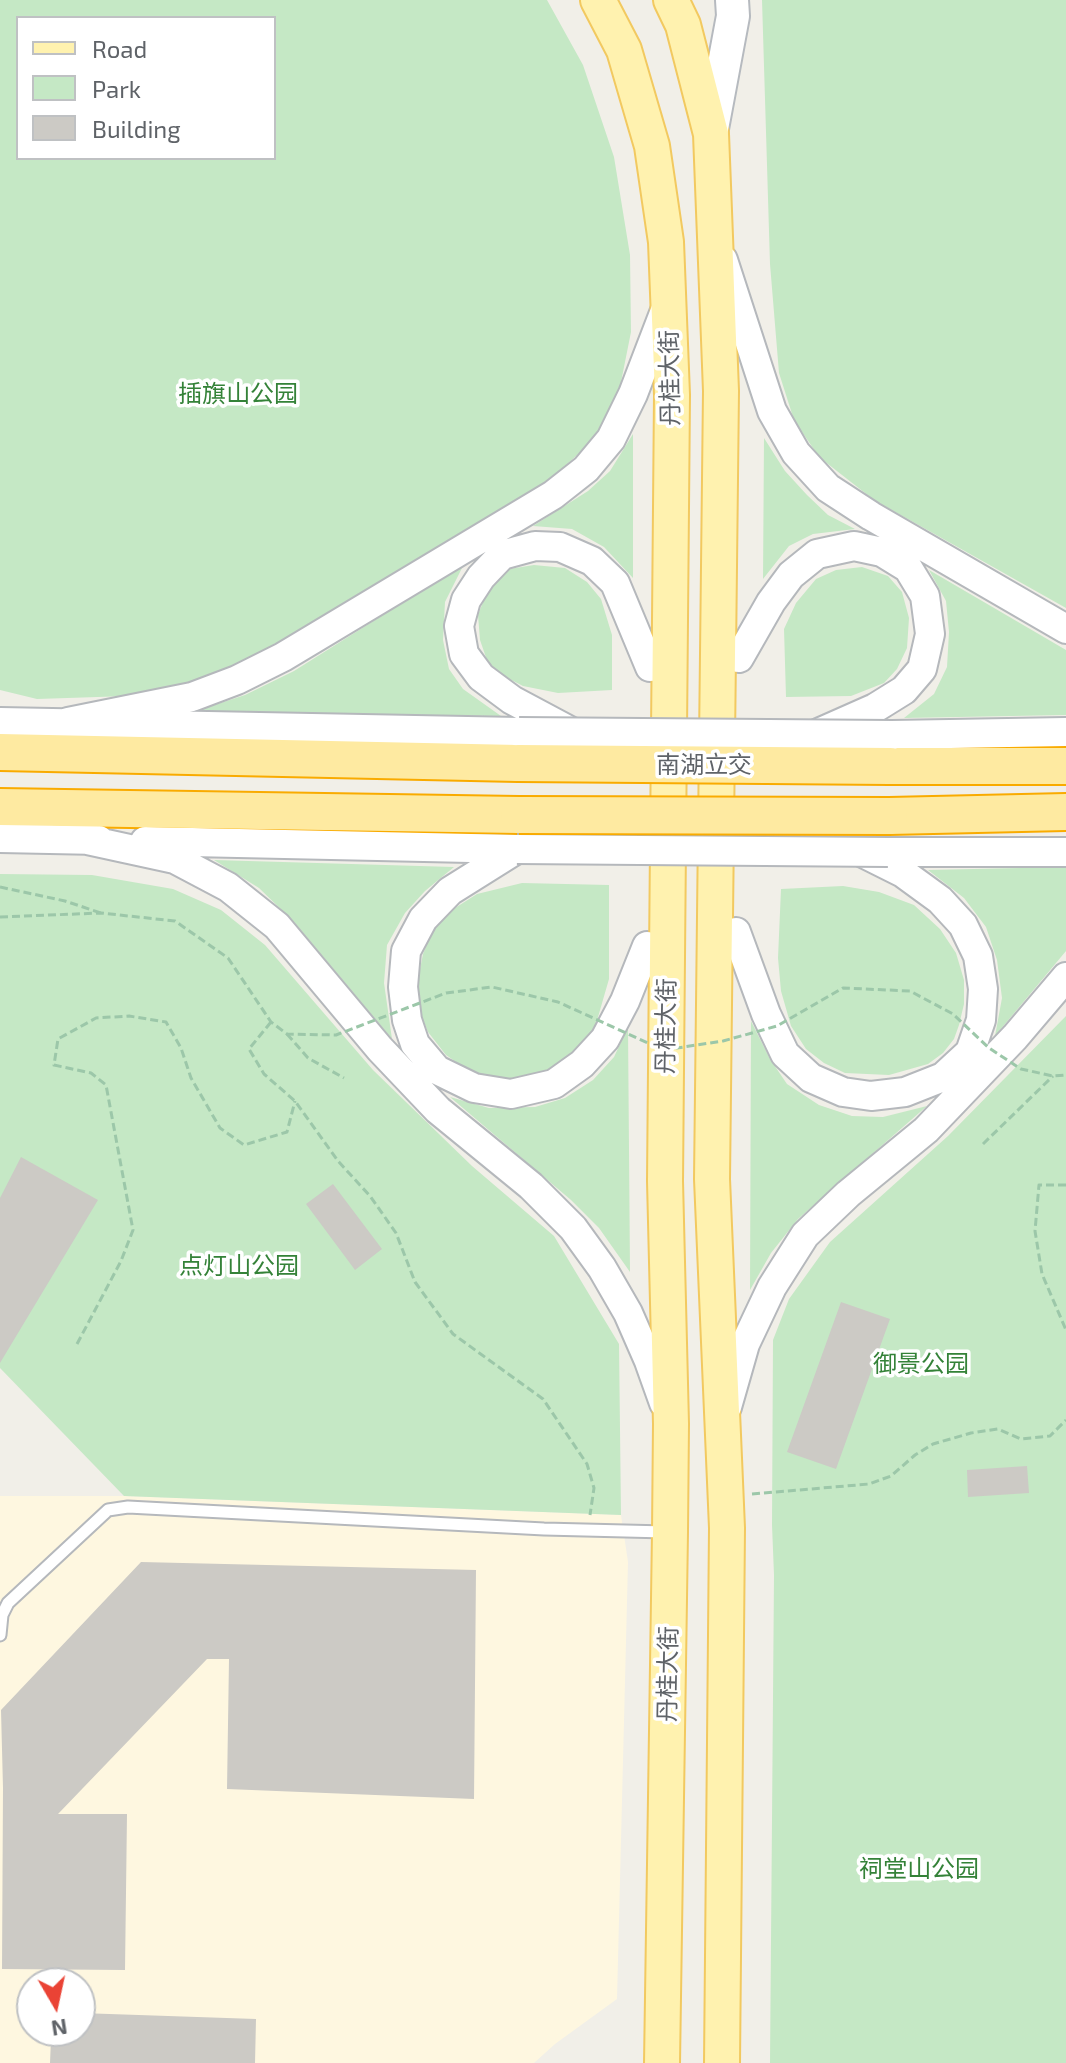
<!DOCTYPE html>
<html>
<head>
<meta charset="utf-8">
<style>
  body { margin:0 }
  #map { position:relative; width:1066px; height:2063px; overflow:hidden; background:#f1efe8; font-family:"Exo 2",sans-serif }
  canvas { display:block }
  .legend { position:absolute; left:16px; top:16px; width:260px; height:144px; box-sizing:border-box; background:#fff; border:2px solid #bfc1c3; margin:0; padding:10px 14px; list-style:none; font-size:24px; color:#5f6368 }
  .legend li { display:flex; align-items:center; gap:16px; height:40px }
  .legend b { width:40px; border:2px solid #bfc1c3 }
  .north { position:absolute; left:16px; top:1967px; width:80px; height:80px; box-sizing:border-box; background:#fff; border:2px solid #bfc1c3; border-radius:50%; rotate:171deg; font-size:22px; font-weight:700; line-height:32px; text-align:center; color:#5f6368 }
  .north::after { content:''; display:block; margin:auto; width:28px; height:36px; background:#ea4335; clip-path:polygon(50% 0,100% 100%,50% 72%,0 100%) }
</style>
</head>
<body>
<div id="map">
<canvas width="1066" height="2063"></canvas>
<ul class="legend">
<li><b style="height:10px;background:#fff2af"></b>Road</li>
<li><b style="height:22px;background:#c5e8c5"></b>Park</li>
<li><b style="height:22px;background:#cccac5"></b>Building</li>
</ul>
<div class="north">N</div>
</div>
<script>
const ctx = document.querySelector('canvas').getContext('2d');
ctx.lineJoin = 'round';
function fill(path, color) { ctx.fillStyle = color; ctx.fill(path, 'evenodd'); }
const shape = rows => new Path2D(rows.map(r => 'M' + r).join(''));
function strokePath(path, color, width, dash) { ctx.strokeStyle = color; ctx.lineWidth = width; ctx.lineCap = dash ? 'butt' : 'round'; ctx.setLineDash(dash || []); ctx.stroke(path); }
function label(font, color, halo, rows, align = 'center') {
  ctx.font = font + ' "Exo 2","Noto Sans SC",sans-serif'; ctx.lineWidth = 7; ctx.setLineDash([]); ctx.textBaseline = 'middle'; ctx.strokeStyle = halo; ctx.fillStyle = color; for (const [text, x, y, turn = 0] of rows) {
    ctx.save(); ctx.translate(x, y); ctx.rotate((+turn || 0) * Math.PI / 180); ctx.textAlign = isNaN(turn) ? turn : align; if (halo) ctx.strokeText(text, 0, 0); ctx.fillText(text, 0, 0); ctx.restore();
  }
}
fill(shape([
  [0,1496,124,1496,621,1515,628,1562,617,1999,555,2044,534,2063,0,2063],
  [32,1983,80,1983,80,2031,32,2031]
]), '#fef7e0');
fill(shape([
  [0,0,547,0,583,65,614,157,630,255,631,332,619,392,597,437,544,485,271,649,206,679,128,696,37,699,0,690],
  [18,18,274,18,274,158,18,158],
  [762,0,1066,0,1066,608,874,500,819,457,794,420,779,373,770,264],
  [633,434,633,578,604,547,572,529,533,526,588,491,610,471],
  [764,438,785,471,807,495,828,515,855,529,813,534,789,546,763,579],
  [464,564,445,602,443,640,449,669,463,689,501,716,190,713,245,695,294,671],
  [534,565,565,568,587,582,601,599,612,635,612,690,558,693,523,686,490,669,480,640,478,615,488,589,509,569],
  [862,567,888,576,902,592,909,618,907,648,897,669,884,683,851,696,786,697,784,629,796,603,816,579,836,570],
  [929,570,1066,650,1066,715,904,718,934,694,947,667,949,632,946,601],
  [214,860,454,867,425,891,405,913,387,945,384,983,392,1039,294,922,259,888],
  [1066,867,1066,951,995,1036,1002,998,997,960,986,927,964,898,928,870],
  [0,874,92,875,173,889,221,910,265,945,373,1070,472,1166,554,1236,619,1344,621,1515,124,1496,0,1368],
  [522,883,609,885,609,979,596,1024,579,1050,556,1069,527,1080,494,1080,469,1071,446,1055,428,1032,418,1007,418,979,423,954,433,930,455,908,477,894],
  [843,886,879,892,914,905,940,929,956,953,964,980,964,1004,959,1025,954,1039,943,1053,928,1064,889,1075,845,1073,824,1063,806,1049,791,1026,781,991,778,958,781,889],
  [1066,1016,1066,2063,770,2063,774,1575,772,1525,773,1340,789,1299,830,1242,948,1136],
  [751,1021,770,1059,787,1084,819,1105,852,1116,883,1117,927,1106,798,1219,771,1253,750,1290],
  [628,1027,630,1272,599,1228,571,1200,450,1097,489,1108,535,1107,565,1098,593,1080,614,1057]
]), '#c5e8c5');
fill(shape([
  [21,1157,98,1200,0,1363,0,1198],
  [333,1184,382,1249,355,1270,306,1204],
  [841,1302,890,1319,836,1469,787,1452],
  [1027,1466,1029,1493,968,1497,967,1470],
  [141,1562,476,1570,474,1799,227,1789,229,1659,207,1659,58,1814,127,1814,125,1970,2,1969,3,1788,1,1710],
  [80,2013,256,2019,255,2063,50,2063,51,2039,59,2031,80,2031]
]), '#cccac5');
const service = shape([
  [0,1635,2,1615,8,1603,108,1510,128,1507,544,1529,666,1532]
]);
const tertiary = shape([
  [723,260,772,411,796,453,828,488,871,516,1066,629],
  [739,658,771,602,791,575,817,554,854,546,882,552,908,568,925,596,930,634,922,669,904,690,875,708,814,735],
  [0,722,519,732],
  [68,722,192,697,237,680,283,657,553,495,586,469,611,439,633,394,666,308],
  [572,732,512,700,481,677,464,654,459,626,466,600,481,577,502,555,535,546,560,547,592,561,615,583,650,667],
  [892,735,1066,732],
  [0,838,99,840],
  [83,839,175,859,228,887,277,926,380,1049,438,1110,531,1186,573,1228,602,1268,628,1313,649,1361,664,1403],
  [145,841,517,849],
  [517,849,450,891,423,919,406,951,403,987,407,1020,415,1044,437,1070,474,1088,511,1094,554,1084,582,1064,605,1039,625,1001,647,946],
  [888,852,1066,852],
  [736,932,766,1014,785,1054,811,1078,843,1092,871,1096,905,1092,943,1077,970,1052,981,1020,983,989,978,956,963,925,940,900,903,873,861,852],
  [727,1407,745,1344,772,1287,805,1235,848,1194,926,1130,1015,1037,1066,977]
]);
const secondary = shape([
  [711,134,733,16,732,0]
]);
const primary = shape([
  [598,0,624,50,652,146,666,242,672,395,665,1181,671,1424,670,1532,662,2063],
  [671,0,683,25,711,134,721,391,712,1179,727,1528,722,2063]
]);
const trunk = shape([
  [0,752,518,763],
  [890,766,1066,766],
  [0,807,519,815],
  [889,816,1066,812]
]);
strokePath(service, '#b5b8bc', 15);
strokePath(tertiary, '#b5b8bc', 32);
strokePath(secondary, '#b6babf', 36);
strokePath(primary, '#f2c960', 38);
strokePath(trunk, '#f9ab00', 40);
strokePath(shape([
  [0,887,65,901,101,913],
  [271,1022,249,1049,264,1074,295,1101,338,1161,370,1196,396,1233,415,1282,453,1334,543,1399,587,1464,594,1488,590,1515],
  [287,1034,308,1058,344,1078],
  [983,1144,1053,1076],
  [1066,1185,1039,1185,1035,1231,1042,1274,1066,1330],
  [77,1344,121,1261,133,1230,106,1085,91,1073,54,1065,58,1039,96,1018,129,1016,166,1022,181,1048,191,1078,220,1128,244,1145,287,1132,295,1101],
  [752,1494,869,1484,891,1476,915,1455,933,1444,971,1433,998,1429,1021,1439,1050,1436,1066,1420]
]), '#9cc7a9', 3, [8, 4]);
strokePath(service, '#fff', 11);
strokePath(tertiary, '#fff', 28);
strokePath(secondary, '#fff', 32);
strokePath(primary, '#fff2af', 34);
strokePath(trunk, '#feeaa1', 36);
const tertiaryBridge = shape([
  [519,732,892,735],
  [517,849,888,852]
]);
const trunkBridge = shape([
  [518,763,890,766],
  [519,815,889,816]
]);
strokePath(tertiaryBridge, '#b5b8bc', 32, []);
strokePath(trunkBridge, '#f9ab00', 40, []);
strokePath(shape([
  [0,917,101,913,175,921,228,958,271,1022,287,1034,336,1035,446,993,492,987,558,1002,648,1043,677,1048,723,1041,777,1026,843,988,910,991,953,1014,989,1048,1021,1069,1053,1076,1066,1075]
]), '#9cc7a9', 3, [8, 4]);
strokePath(tertiaryBridge, '#fff', 28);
strokePath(trunkBridge, '#feeaa1', 36);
label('24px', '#5f6368', '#fff', [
  ["丹桂大街",670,378,-91],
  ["南湖立交",704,765],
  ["丹桂大街",666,1026,-89],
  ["丹桂大街",668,1674,-89]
]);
label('24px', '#348238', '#fff', [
  ["插旗山公园",238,394],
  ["点灯山公园",239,1266],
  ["御景公园",921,1364],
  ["祠堂山公园",919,1869]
]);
</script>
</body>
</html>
